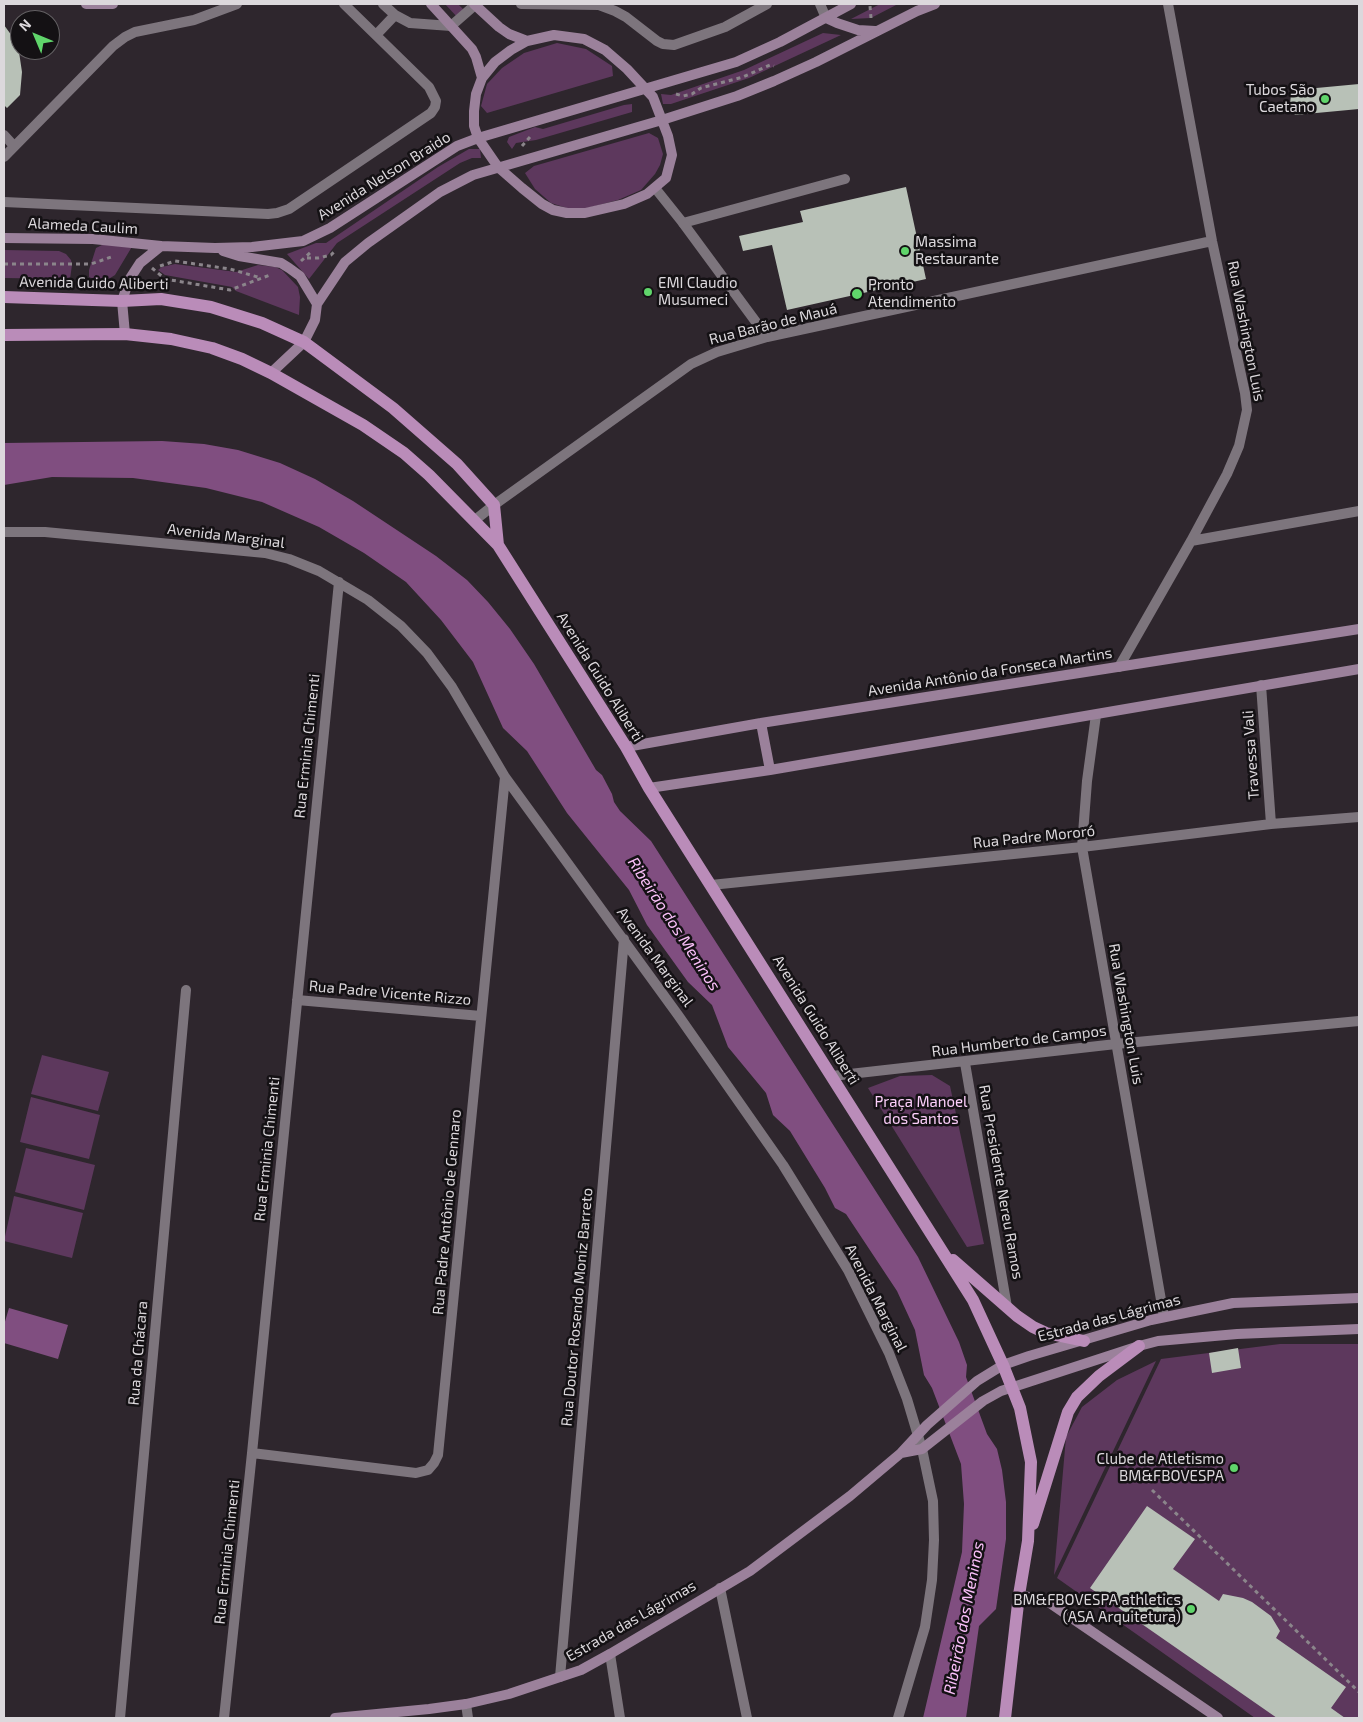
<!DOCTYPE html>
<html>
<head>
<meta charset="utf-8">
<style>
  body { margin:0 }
  #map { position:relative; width:1363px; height:1722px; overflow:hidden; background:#2e262d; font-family:"Exo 2",sans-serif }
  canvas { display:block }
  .frame { position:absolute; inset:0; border:5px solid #dcd8dc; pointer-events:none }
  .north { position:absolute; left:10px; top:10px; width:50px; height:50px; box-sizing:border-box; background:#141114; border:1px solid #646164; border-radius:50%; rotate:315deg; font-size:14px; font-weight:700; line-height:20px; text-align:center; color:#dcd8dc }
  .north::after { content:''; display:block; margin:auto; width:18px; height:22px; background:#60d56b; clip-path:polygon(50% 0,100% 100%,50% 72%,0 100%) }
</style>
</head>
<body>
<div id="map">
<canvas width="1363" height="1722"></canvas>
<div class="frame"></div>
<div class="north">N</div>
</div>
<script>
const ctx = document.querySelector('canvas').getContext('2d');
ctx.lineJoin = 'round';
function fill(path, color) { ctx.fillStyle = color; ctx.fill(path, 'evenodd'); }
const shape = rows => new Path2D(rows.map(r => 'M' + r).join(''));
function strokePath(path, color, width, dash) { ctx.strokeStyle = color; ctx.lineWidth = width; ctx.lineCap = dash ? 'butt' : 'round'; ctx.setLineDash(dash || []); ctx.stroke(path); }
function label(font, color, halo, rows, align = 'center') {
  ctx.font = font + ' "Exo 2",sans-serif'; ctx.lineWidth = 5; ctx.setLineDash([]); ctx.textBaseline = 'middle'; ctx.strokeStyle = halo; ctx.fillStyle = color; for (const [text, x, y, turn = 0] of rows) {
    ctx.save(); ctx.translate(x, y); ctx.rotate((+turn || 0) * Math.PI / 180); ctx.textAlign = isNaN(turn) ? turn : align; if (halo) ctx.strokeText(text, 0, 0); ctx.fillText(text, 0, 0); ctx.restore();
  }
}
fill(shape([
  [445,4,458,4,463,9,458,18],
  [880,4,898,4,871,18,851,19],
  [823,33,841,35,749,78,671,104,663,104,661,94,671,95,744,70],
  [557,43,586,49,612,66,613,76,487,113,481,106,487,84,502,68,524,53],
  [632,104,632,112,536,140,516,143,512,149,507,142,509,137,535,127,543,129,624,105],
  [649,133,658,138,663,154,660,165,655,174,641,190,618,200,576,211,551,203,535,189,525,173,534,166],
  [469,149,480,149,481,158,472,158,460,163,337,243,309,279,287,254,316,243,326,243,438,167],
  [102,245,133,245,115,275,107,280,98,281,89,277,89,270,96,248],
  [4,250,59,251,66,254,71,260,72,265,70,279,4,278],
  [175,264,236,272,258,265,275,267,282,270,298,287,300,297,299,315,236,291,232,287,165,275,158,270,162,267],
  [42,1055,109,1072,98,1111,31,1094],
  [932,1075,950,1086,984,1244,967,1247,868,1088,900,1076],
  [31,1097,100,1115,89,1159,20,1142],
  [26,1148,95,1165,84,1210,15,1192],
  [14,1196,83,1213,72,1258,4,1241],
  [1280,1344,1359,1344,1359,1718,1255,1718,1057,1578,1161,1359],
  [1156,1361,1054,1575,1066,1437,1082,1407,1117,1380]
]), '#5d385d');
fill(shape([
  [162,441,204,444,238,450,280,463,315,479,353,501,436,556,467,580,488,602,510,629,534,664,596,770,602,775,612,794,614,802,620,811,651,841,918,1257,959,1342,967,1365,966,1377,987,1434,997,1449,1002,1470,1006,1502,1006,1539,996,1609,979,1626,966,1718,923,1718,962,1552,964,1504,961,1464,932,1388,924,1375,915,1330,897,1291,846,1214,835,1208,825,1188,790,1131,773,1115,766,1093,728,1047,712,1005,688,982,647,925,629,890,567,813,527,751,503,728,473,662,441,620,406,582,364,553,319,527,262,502,206,488,133,478,52,477,4,485,4,443],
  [9,1308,68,1325,58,1359,4,1343,4,1325]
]), '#804e80');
fill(shape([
  [4,25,12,36,19,52,22,72,20,95,7,108,4,105],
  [1359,84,1359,109,1295,115,1290,104,1291,94,1295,93,1295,90],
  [906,187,926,279,787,310,772,245,743,251,739,236,803,222,800,211],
  [1238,1348,1241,1368,1212,1373,1209,1353],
  [1147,1506,1195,1539,1173,1569,1219,1601,1223,1594,1243,1598,1252,1602,1271,1616,1280,1631,1276,1638,1346,1687,1331,1708,1345,1718,1277,1718,1090,1588]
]), '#b8c1b7');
strokePath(shape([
  [871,18,870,6,873,4],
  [676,94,683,96,692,94,701,88,743,77,770,65,774,66],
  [522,146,530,137],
  [307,258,318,258,331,255,334,252],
  [301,261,311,252],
  [4,264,91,264,114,256],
  [160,266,175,261,230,269,261,278],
  [152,268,165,279,230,290,270,275],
  [1152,1490,1359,1692]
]), '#8b858b', 3, [4, 4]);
strokePath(shape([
  [383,4,395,15,410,23,451,26,475,5],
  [521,4,599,5,615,11,626,17,657,41,663,44,674,45,725,27,767,4],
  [376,35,395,15],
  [4,135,14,146],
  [4,157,113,46,125,37,135,32,194,20,237,4],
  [4,202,268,214,277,213,289,209,431,113,435,107,436,101,429,87,344,4],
  [683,223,845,179],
  [120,1718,186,990],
  [898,1718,925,1627,932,1580,934,1540,933,1501,922,1449]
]), '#7d757d', 10);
strokePath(shape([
  [820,4,826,18],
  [655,188,683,223,767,337],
  [475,520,494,505,691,364,717,352,767,337,1212,241],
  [4,532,45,532,265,553,289,559,319,571,368,600,401,626,427,653,452,687,505,777,678,1015,783,1165,848,1270,889,1353,907,1399,922,1449],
  [1191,541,1359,511],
  [1119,667,1191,541,1227,474,1239,446,1247,410,1245,393,1212,241,1168,4],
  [1261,685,1271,824],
  [1096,715,1087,781,1082,847,1164,1317],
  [711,885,1082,847,1271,824,1359,817],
  [297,1000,481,1016],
  [965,1063,1007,1307],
  [832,1076,1116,1044,1359,1021],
  [252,1453,416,1473,428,1470,434,1463,438,1455,505,777],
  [720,1588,747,1718],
  [610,1654,620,1718],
  [560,1677,624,939],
  [466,1704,468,1718],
  [224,1718,252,1453,339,582]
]), '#7d757d', 10);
strokePath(shape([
  [86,4,113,4],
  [431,4,472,49,476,57,482,78],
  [474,4,499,27,509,34,527,41],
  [826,18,837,23,858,30,875,31],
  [554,35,584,39,605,50,627,69,653,97,668,136,672,155,666,178,647,194,624,204,585,213,567,213,553,210,542,204,522,188,498,167,478,138,474,126,474,111,476,94,482,78,495,62,511,50,527,41,554,35],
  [4,238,93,239,161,246],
  [223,251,239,256,281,263,289,268,300,276,317,304],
  [125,334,122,301,129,280,140,263,161,246,215,248,252,247,303,241,330,228,457,146,478,138,736,62,780,42,851,4],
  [271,373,304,342,315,320,317,304,345,262,368,243,440,192,473,175,662,120,737,96,774,81,816,62,917,11,935,4],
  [761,723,770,770],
  [626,747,761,723,1359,629],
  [649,788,770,770,1359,669],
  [901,1453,922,1449,983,1401,1001,1391,1139,1346,1158,1341,1237,1334,1359,1329],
  [1019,1595,1047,1601,1218,1718],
  [335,1718,429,1709,466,1704,509,1694,581,1670,610,1654,750,1571,850,1496,901,1453,927,1425,977,1381,1003,1365,1029,1356,1151,1320,1233,1303,1359,1298]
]), '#9b819b', 10);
strokePath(shape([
  [4,297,122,301,161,299,211,307,262,323,304,342,393,408,457,464,494,505,498,545],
  [4,335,125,334,171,339,212,348,242,359,271,373,363,425,404,453,429,475,498,545,626,747,649,788,973,1300,1003,1365,1020,1408,1031,1462,1028,1541,1019,1595,1005,1718],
  [953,1260,1017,1316,1033,1327,1046,1333,1084,1341],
  [1033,1524,1068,1412,1077,1397,1099,1376,1139,1346]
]), '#ba8cb9', 12);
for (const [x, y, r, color] of [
  [1325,99,5,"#60d56b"],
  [905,251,5,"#60d56b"],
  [648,292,5,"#60d56b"],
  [857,294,6,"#60d56b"],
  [1234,1468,5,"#60d56b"],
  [1191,1609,5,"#60d56b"]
]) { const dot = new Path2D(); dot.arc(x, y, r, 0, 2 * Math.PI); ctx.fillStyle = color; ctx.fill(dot); strokePath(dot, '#141114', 2); }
label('15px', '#dcd8dc', '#141114', [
  ["Tubos São",1315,90],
  ["Caetano",1315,107],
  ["Massima",915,242,"left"],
  ["Restaurante",915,259,"left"],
  ["EMI Claudio",658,283,"left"],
  ["Musumeci",658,300,"left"],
  ["Pronto",868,285,"left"],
  ["Atendimento",868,302,"left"],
  ["Clube de Atletismo",1224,1459],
  ["BM&FBOVESPA",1224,1476],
  ["BM&FBOVESPA athletics",1181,1600],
  ["(ASA Arquitetura)",1181,1617]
], 'right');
label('15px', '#dcd8dc', '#141114', [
  ["Avenida Nelson Braido",384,176,-32],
  ["Alameda Caulim",83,226,3],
  ["Avenida Guido Aliberti",94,283,1],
  ["Rua Barão de Mauá",773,324,-14],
  ["Rua Washington Luis",1246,331,79],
  ["Avenida Marginal",226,536,7],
  ["Avenida Antônio da Fonseca Martins",990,672,-9],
  ["Avenida Guido Aliberti",600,677,58],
  ["Rua Erminia Chimenti",307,746,-84],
  ["Travessa Vali",1251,755,-94],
  ["Rua Padre Mororó",1034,837,-6],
  ["Avenida Marginal",655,957,54],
  ["Rua Padre Vicente Rizzo",390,993,5],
  ["Rua Washington Luis",1126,1014,80],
  ["Avenida Guido Aliberti",816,1020,58],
  ["Rua Humberto de Campos",1019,1041,-7],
  ["Rua Erminia Chimenti",267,1149,-84],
  ["Rua Presidente Nereu Ramos",1001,1182,80],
  ["Rua Padre Antônio de Gennaro",447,1212,-85],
  ["Avenida Marginal",876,1298,63],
  ["Rua Doutor Rosendo Moniz Barreto",577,1307,-85],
  ["Estrada das Lágrimas",1109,1318,-15],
  ["Rua da Chácara",138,1353,-85],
  ["Rua Erminia Chimenti",227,1552,-84],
  ["Estrada das Lágrimas",631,1621,-30]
]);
label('15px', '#fdcffb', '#141114', [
  ["Praça Manoel",921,1102],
  ["dos Santos",921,1119]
]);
label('italic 16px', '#fbc0fa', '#141114', [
  ["Ribeirão dos Meninos",674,924,57],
  ["Ribeirão dos Meninos",964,1618,-79]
]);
</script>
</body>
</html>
